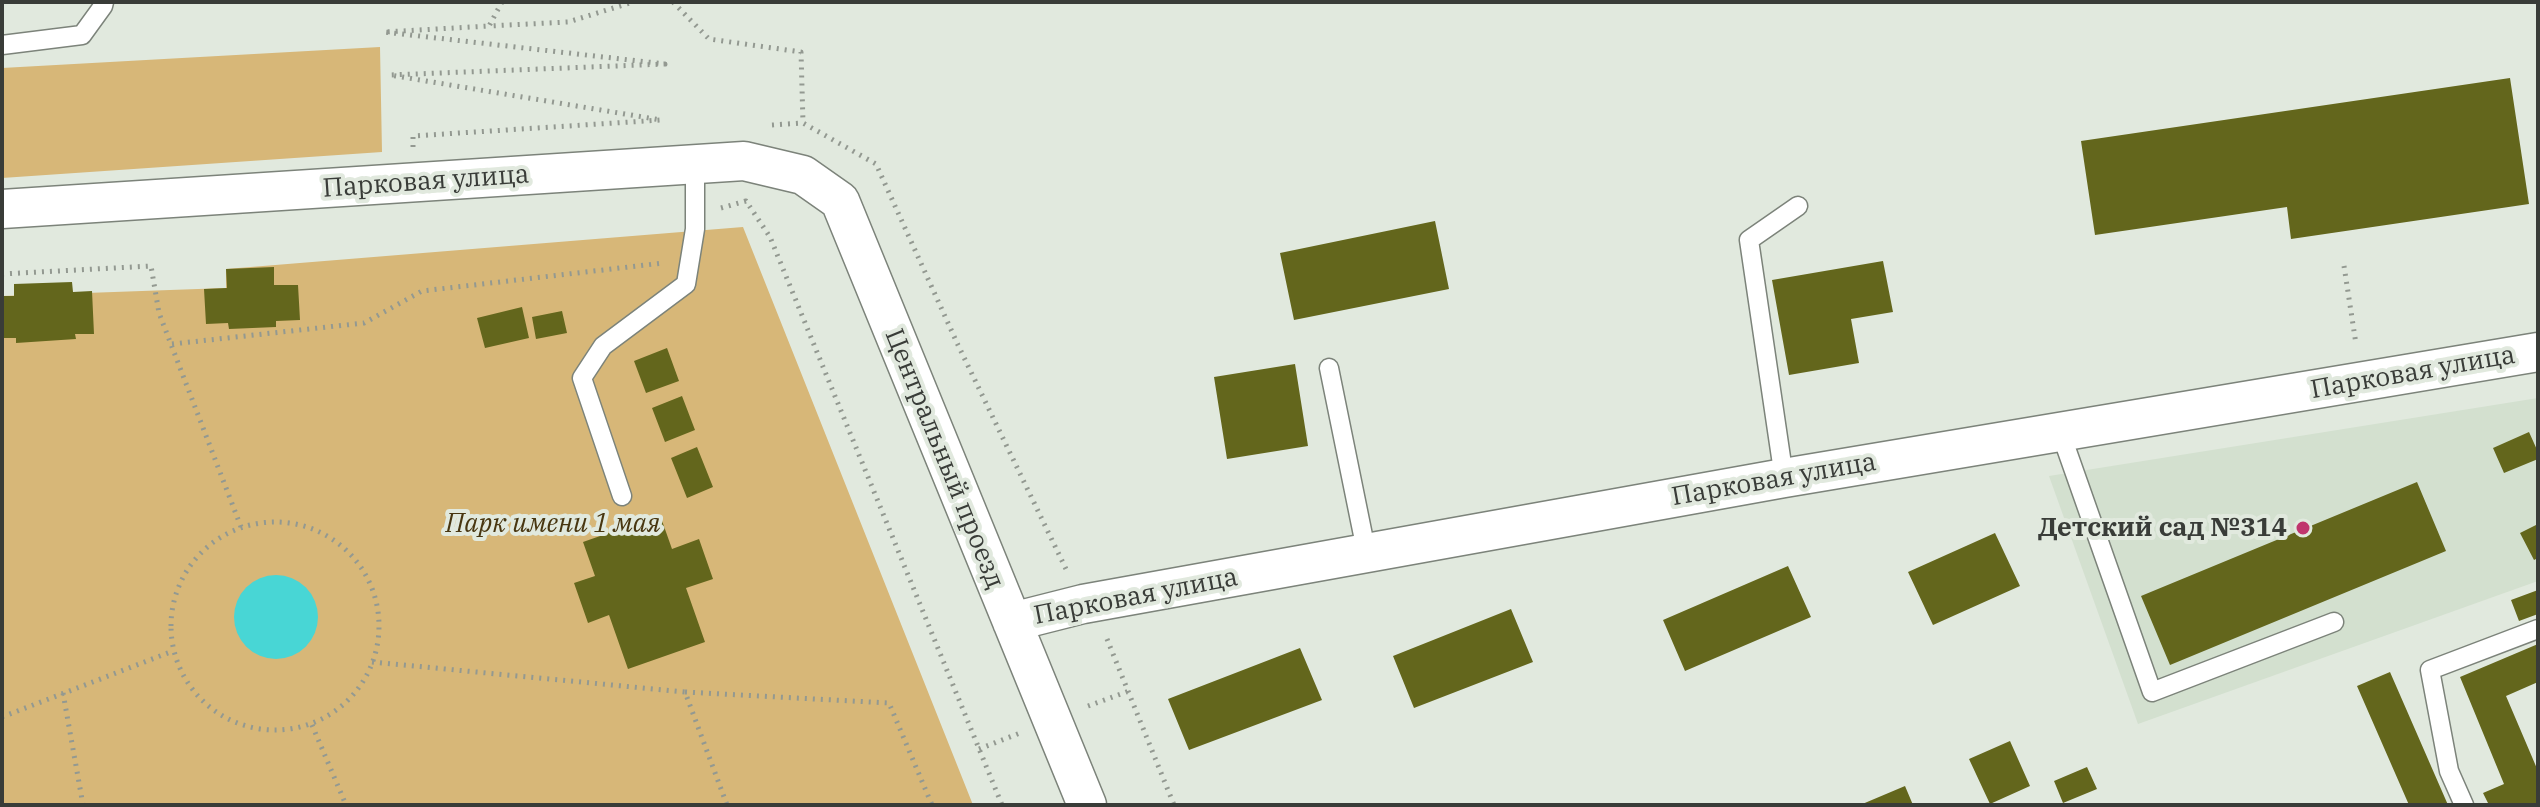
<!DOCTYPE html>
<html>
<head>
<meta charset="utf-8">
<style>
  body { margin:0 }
  #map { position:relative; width:2540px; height:807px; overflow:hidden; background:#e1e9de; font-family:"IBM Plex Serif",serif }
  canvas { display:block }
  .frame { position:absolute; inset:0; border:4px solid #393c38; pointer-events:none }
</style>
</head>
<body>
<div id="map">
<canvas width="2540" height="807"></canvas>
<div class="frame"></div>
</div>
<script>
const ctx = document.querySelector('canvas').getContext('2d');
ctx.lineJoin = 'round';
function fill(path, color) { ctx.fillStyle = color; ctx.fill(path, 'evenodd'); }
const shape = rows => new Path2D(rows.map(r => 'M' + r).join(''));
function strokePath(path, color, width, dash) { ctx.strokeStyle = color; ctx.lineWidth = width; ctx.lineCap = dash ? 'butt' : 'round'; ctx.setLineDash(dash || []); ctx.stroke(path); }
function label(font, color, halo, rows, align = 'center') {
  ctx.font = font + ' "IBM Plex Serif",serif'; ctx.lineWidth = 8; ctx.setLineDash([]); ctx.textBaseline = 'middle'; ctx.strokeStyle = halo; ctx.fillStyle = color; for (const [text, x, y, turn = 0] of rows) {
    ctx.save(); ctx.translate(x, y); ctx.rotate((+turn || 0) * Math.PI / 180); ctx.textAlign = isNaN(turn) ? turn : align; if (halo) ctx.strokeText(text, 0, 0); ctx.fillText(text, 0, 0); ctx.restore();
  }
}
fill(shape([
  [2538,398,2538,581,2138,724,2049,476]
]), '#d3e0cf');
fill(shape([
  [380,47,382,152,2,178,2,68],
  [743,227,973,805,2,805,2,296,226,288,226,269]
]), '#d7b778');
fill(shape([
  '234 617a42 42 0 1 1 84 0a42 42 0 1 1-84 0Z'
]), '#48d6d5');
fill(shape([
  [2510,78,2529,204,2291,239,2287,207,2095,235,2081,141],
  [1435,221,1449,289,1294,320,1280,253],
  [1883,261,1893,312,1851,319,1859,363,1789,375,1772,280],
  [274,267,274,285,298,285,300,320,276,321,276,327,229,329,228,323,206,324,204,289,227,288,226,269],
  [72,282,73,292,92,291,94,334,75,334,76,339,16,343,16,338,2,338,2,296,14,296,14,284],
  [522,307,529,338,485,348,477,318],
  [562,311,567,333,536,339,532,317],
  [667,348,679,381,646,393,634,361],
  [1295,364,1308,446,1227,459,1214,377],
  [682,396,695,430,665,442,652,408],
  [2529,432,2538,452,2538,459,2504,473,2493,448],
  [697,447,713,487,687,498,671,458],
  [2417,482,2446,551,2170,665,2141,596],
  [660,515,672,549,699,539,713,579,686,588,705,642,628,669,609,615,588,623,574,583,595,576,583,542],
  [2538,524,2538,558,2534,560,2520,533],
  [1995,533,2020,586,1933,625,1908,572],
  [1788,566,1811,617,1685,671,1663,620],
  [2538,590,2538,614,2519,621,2511,600],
  [1511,609,1533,662,1414,708,1393,656],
  [2538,644,2538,682,2506,696,2538,771,2538,805,2489,805,2483,793,2504,784,2460,677],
  [1300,648,1322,700,1189,750,1168,699],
  [2390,672,2448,805,2409,805,2357,686],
  [2010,741,2030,786,1990,804,1969,759],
  [2087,767,2097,789,2063,803,2054,781],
  [1905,786,1913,805,1860,805]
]), '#63661c');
const service = shape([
  [2,45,82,35,103,6,104,2],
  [1329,368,1367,555],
  [2060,431,2152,692,2334,622],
  [1784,478,1749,240,1798,206],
  [622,496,582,378,603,346,686,284,695,229,695,165],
  [2464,805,2449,771,2430,670,2538,629]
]);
const minor = shape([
  [2,209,744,161,803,175,840,201,1087,805],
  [1012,622,1083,604,1784,478,2538,352]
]);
strokePath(service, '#7c837a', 21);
strokePath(minor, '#7c837a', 41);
strokePath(shape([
  [502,2,489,26,568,22,633,2],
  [673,2,709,39,801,52,803,123],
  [772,125,803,123,876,164,958,345,1066,569],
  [413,147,413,136,661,120,390,75,665,64,384,32,489,26],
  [721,208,746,201,770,237,1002,805],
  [2344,266,2356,344],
  [2,274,151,266,159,313,241,527],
  [172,344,364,323,422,291,663,263],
  '171 626a104 104 0 1 1 208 0a104 104 0 1 1-208 0Z',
  [1107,639,1174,805],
  [372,662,685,692,727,805],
  [685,692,889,703,932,805],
  [63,693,83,805],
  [1088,706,1129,691],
  [2,717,173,651],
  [312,725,346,805],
  [979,749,1020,733]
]), '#939991', 5, [2, 6]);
strokePath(service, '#fff', 18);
strokePath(minor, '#fff', 38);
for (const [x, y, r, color] of [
  [2303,528,8,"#c0356d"]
]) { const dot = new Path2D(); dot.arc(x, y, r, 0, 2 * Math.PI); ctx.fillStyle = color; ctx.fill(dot); strokePath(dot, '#e1e9de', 3); }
label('26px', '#393c38', '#e1e9de', [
  ["Парковая улица",426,182,-4],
  ["Парковая улица",2413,373,-10],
  ["Центральный проезд",944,459,68],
  ["Парковая улица",1774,480,-10],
  ["Парковая улица",1136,597,-11]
]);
label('italic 26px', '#483610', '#e1e9de', [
  ["Парк имени 1 мая",553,524]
]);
label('bold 26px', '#393c38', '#e1e9de', [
  ["Детский сад №314",2287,528]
], 'right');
</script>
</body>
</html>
